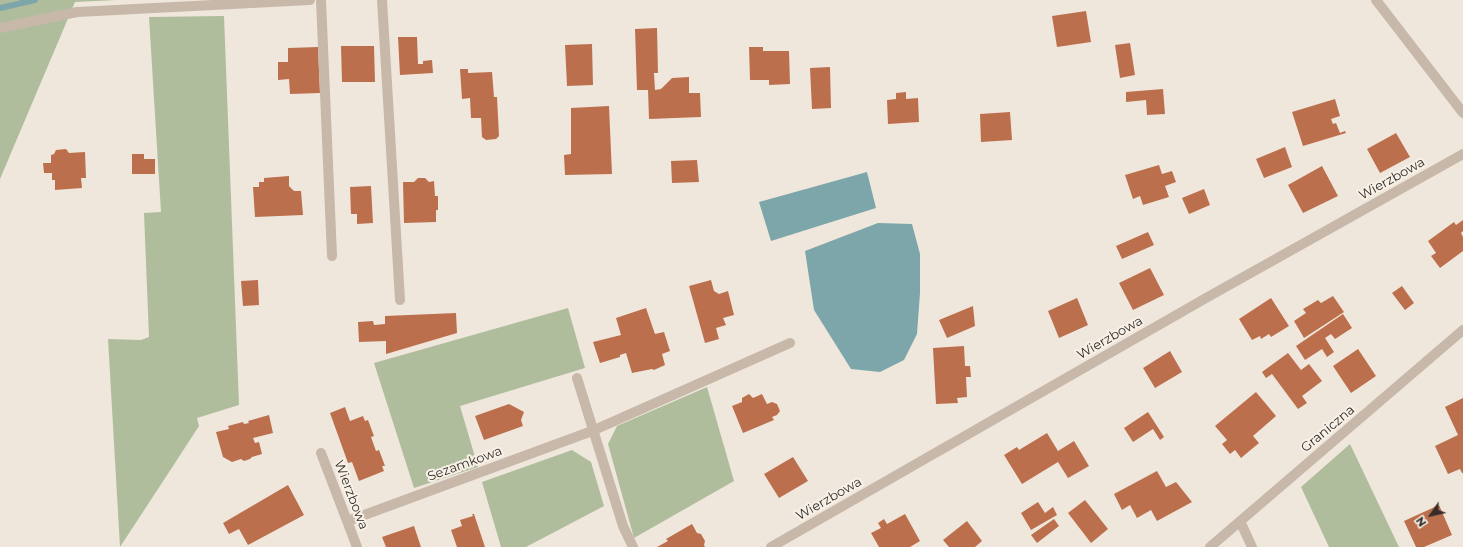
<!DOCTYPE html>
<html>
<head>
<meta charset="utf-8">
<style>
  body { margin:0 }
  #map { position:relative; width:1463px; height:547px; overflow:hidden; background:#f0e7dc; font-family:Montserrat,sans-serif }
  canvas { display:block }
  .north { position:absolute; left:1411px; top:495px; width:40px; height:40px; -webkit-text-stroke:3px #f8f1e8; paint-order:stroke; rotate:236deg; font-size:11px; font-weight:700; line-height:16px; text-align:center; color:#342d28 }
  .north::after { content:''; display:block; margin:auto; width:14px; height:18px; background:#342d28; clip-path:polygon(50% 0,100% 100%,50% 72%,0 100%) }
</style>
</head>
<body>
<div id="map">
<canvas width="1463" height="547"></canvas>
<div class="north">N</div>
</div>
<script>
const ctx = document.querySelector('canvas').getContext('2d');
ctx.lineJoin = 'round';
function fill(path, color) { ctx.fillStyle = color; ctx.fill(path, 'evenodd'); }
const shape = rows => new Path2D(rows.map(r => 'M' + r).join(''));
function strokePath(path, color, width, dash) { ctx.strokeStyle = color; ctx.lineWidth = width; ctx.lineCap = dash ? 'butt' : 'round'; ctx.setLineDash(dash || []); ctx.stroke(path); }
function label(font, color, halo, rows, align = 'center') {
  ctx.font = font + ' Montserrat,sans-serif'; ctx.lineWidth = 4; ctx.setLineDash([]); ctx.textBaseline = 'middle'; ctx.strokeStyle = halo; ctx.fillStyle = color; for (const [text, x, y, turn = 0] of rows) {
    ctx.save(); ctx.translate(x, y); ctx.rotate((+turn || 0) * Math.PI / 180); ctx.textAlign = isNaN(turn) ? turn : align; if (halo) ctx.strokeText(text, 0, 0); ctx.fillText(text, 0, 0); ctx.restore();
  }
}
fill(shape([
  [0,0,117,0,75,2,0,179],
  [224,16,239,405,197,418,199,426,175,463,120,547,108,339,141,340,149,337,144,213,161,212,149,17],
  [568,308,585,368,460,406,478,467,414,488,374,363],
  [707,387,734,481,634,538,608,444,617,426],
  [1350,444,1399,547,1329,547,1301,487],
  [572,450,591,462,604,506,526,547,501,547,482,482]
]), '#b0bd9d');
fill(shape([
  [867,172,876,208,771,241,759,202],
  [878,223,912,224,920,254,920,293,917,334,904,360,880,372,851,369,814,310,805,251]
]), '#7da6aa');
strokePath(shape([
  [0,8,35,0]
]), '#7da6aa', 6);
fill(shape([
  [1086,11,1091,42,1057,47,1052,16],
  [657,28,658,73,654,73,655,90,661,89,672,78,689,77,689,93,700,93,701,117,649,119,648,90,637,90,635,29],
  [398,37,417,37,418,64,423,64,423,61,432,60,433,73,400,75],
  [1130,43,1135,75,1120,78,1115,45],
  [592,44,593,85,567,86,565,45],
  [341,46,374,46,375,82,342,82],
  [318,47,320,93,290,94,289,79,278,80,278,62,288,62,288,48],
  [749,47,763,47,763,51,789,51,790,84,769,85,769,80,750,80],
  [830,67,831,108,812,109,810,68],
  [460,69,468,69,468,73,492,72,494,97,497,97,499,136,496,139,486,140,482,137,481,118,471,118,470,98,462,99],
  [1163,89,1165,114,1147,115,1146,100,1126,102,1126,92],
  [906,92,906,99,918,98,919,122,888,124,887,100,896,99,896,93],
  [1335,99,1340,116,1331,119,1333,124,1336,123,1340,133,1345,131,1346,133,1303,146,1292,112],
  [609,106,612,174,565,175,564,155,571,154,571,108],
  [1010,112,1012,140,981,142,980,114],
  [1396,133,1410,157,1380,173,1367,149],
  [1285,147,1292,167,1264,178,1256,159],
  [66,149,69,153,85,152,86,178,81,178,82,188,55,190,55,180,52,180,52,173,44,173,43,163,51,163,51,155,54,154,56,150],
  [132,154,144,154,144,159,155,159,155,174,132,174],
  [697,160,699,182,672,183,671,161],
  [1159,165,1162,174,1172,171,1176,182,1165,186,1169,197,1143,205,1140,196,1133,199,1125,175],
  [1322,166,1338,196,1303,213,1288,185],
  [289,176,289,186,294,191,301,191,303,215,255,217,253,187,259,187,259,182,264,182,264,178],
  [418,178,425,178,429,182,434,181,435,196,438,196,438,210,436,210,436,222,404,223,403,182,414,182],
  [371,186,373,223,357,224,357,214,351,214,350,187],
  [1204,189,1210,205,1189,214,1182,198],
  [1463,220,1463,231,1461,233,1463,237,1463,251,1440,268,1431,256,1436,253,1428,241,1454,222,1456,225],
  [1148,232,1154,245,1122,259,1116,246],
  [1150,268,1164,295,1133,310,1119,283],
  [258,280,259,305,243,306,241,281],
  [711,280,714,291,719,294,728,291,734,315,723,318,726,325,716,328,719,339,705,343,689,286],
  [1402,286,1414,303,1405,310,1392,293],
  [1333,296,1344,312,1304,338,1294,321,1306,313,1303,309,1318,300,1321,303],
  [1077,298,1088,325,1059,338,1048,311],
  [1271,298,1289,326,1271,337,1269,334,1261,339,1260,336,1252,340,1239,319],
  [973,306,975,326,947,338,939,320],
  [646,308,655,334,664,332,670,351,662,354,665,365,654,370,652,369,632,373,626,353,620,355,620,357,600,363,593,342,621,335,616,318],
  [456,313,457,333,386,354,386,341,359,342,358,322,373,321,374,325,385,324,385,316],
  [1343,314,1352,328,1335,339,1331,334,1325,338,1334,352,1327,357,1322,349,1305,360,1296,346],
  [964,346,965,366,970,366,971,377,966,377,967,397,957,398,958,403,936,404,933,348],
  [1358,349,1376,376,1351,393,1333,366],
  [1170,351,1182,372,1155,388,1143,368],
  [1288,353,1301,370,1309,364,1322,381,1302,396,1307,403,1298,409,1272,374,1266,378,1262,372],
  [1256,392,1276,416,1253,436,1259,443,1241,458,1235,450,1230,454,1222,444,1227,440,1215,426],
  [749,394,753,398,762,394,767,404,772,402,777,404,780,411,777,415,772,417,774,420,743,433,732,406,742,402,742,398],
  [1463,398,1463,473,1462,473,1460,469,1448,474,1435,446,1458,435,1445,407],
  [509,404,524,412,521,420,523,426,484,440,475,416],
  [345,407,350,421,363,416,365,421,368,420,374,436,371,437,376,451,379,450,385,466,382,466,384,471,359,481,352,462,348,463,330,413],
  [1148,412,1164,437,1160,440,1153,429,1133,442,1124,428],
  [269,415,273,433,253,438,255,443,259,442,262,454,252,457,250,459,244,461,241,459,232,462,223,457,216,432,229,429,228,426,243,422,244,424,249,423,248,421],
  [1047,433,1058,451,1074,441,1089,466,1068,478,1058,462,1022,484,1004,455,1017,447,1019,450],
  [793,457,808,481,779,498,764,474],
  [1157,471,1166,487,1176,482,1192,502,1157,521,1151,510,1137,518,1130,505,1122,510,1114,494],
  [288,485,304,515,248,545,239,529,229,534,223,523],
  [1085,500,1108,529,1091,543,1068,513],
  [1038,502,1045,513,1053,507,1057,515,1031,530,1021,513],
  [1439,505,1452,535,1424,547,1416,547,1404,521],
  [472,514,474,514,485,547,457,547,451,530,462,526,460,520,473,516],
  [905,514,920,541,910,547,879,547,871,533,881,528,878,523,884,519,887,524],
  [1054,519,1059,526,1037,543,1031,535],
  [967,521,982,541,975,547,949,547,943,540],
  [692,524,697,533,701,534,705,541,704,545,705,547,657,547,668,541,666,539],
  [414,526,421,547,386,547,382,537]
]), '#bc6f4d');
strokePath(shape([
  [321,0,332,256],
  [382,0,400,300]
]), '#c7b8a9', 10);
strokePath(shape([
  [1376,0,1463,113],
  [0,28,77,12,310,0],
  [577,378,623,526,633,547],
  [321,453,357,547],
  [348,521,592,431,790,343],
  [1240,521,1252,547],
  [771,547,1206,298,1463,154],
  [1210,547,1463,330]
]), '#c7b8a9', 10);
label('13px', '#342d28', '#f8f1e8', [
  ["Wierzbowa",1392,179,-29],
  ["Wierzbowa",1110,338,-30],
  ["Graniczna",1328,429,-40],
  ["Sezamkowa",465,464,-20],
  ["Wierzbowa",351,495,69],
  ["Wierzbowa",829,499,-30]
]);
</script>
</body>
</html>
